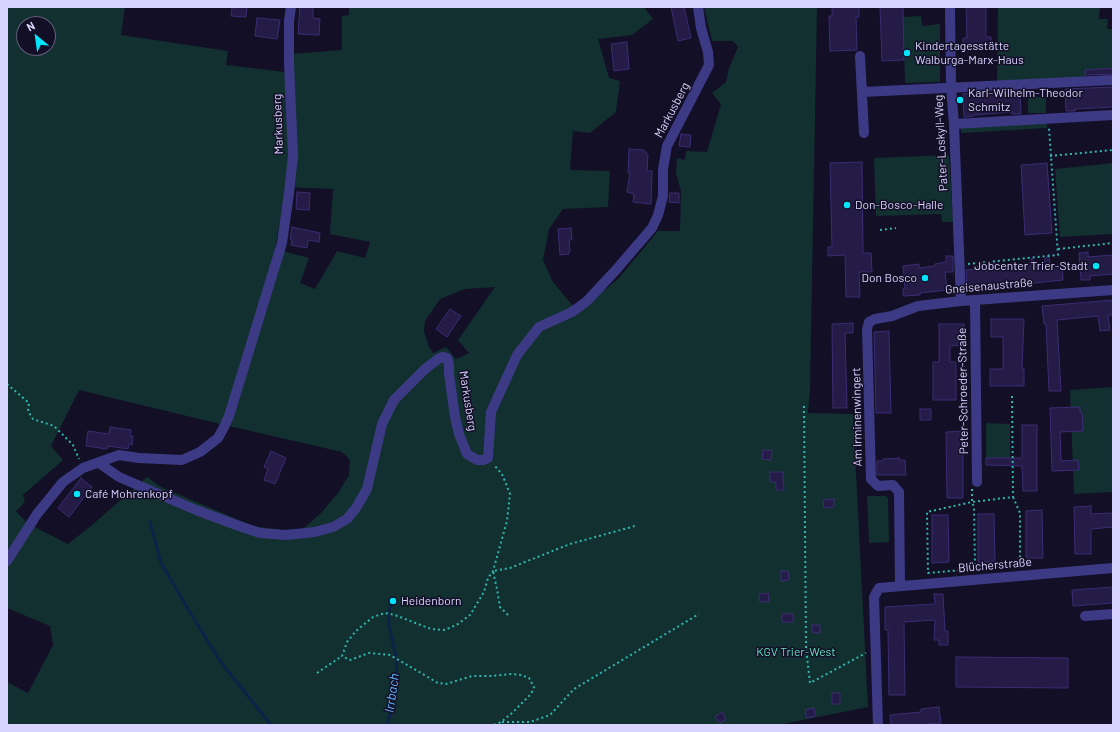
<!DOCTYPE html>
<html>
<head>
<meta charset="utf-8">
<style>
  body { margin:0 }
  #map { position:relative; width:1120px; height:732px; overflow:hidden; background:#130f26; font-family:Barlow,sans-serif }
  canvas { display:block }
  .frame { position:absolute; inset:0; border:8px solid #d9d4ff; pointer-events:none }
  .north { position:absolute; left:16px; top:16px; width:40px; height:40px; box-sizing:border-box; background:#130f26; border:1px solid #625e7d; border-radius:50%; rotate:331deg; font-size:11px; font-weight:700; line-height:16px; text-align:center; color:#d9d4ff }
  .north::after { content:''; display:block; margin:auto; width:14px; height:18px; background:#00e5ff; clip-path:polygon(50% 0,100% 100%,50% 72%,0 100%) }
</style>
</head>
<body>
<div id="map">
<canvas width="1120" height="732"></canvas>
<div class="frame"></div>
<div class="north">N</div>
</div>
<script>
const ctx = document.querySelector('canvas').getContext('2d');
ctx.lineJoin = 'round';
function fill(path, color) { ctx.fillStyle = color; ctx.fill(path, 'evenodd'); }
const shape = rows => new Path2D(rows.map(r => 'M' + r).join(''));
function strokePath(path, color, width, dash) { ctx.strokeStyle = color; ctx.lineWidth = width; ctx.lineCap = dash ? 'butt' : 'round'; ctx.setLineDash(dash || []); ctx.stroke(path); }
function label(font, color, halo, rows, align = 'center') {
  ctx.font = font + ' Barlow,sans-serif'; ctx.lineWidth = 3; ctx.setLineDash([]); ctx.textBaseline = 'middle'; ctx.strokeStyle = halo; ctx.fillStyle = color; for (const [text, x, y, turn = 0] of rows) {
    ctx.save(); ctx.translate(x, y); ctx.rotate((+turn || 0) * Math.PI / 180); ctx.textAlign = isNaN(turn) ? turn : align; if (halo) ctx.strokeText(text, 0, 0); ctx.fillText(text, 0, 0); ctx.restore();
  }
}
fill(shape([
  [7,7,125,7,121,35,228,51,226,65,293,73,293,54,342,50,342,16,349,15,349,7,644,7,653,19,632,35,598,39,609,78,620,81,616,112,590,133,573,131,570,170,610,171,608,207,563,209,549,229,543,260,553,282,578,312,618,279,658,231,680,231,681,191,676,173,677,158,685,160,686,151,707,152,721,104,712,93,726,82,729,68,738,47,733,41,712,41,704,7,817,7,810,389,808,413,853,414,868,707,778,725,7,725,7,682,28,693,53,645,50,626,7,608],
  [24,24,48,24,48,48,24,48],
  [286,187,333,189,330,234,370,242,365,258,337,251,315,289,300,283,309,258,275,249],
  [495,287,458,340,469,353,456,359,446,347,433,353,429,347,424,331,425,321,440,299,465,289],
  [79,390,216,423,342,452,350,460,349,475,338,493,322,512,303,529,281,530,253,526,161,487,147,477,92,525,68,544,27,523,16,511,25,502,23,495,63,460,51,446],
  [998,7,1100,7,1099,19,1108,19,1107,29,1113,29,1113,68,1085,70,1085,77,997,82],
  [921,16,922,26,940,24,940,82,905,83,903,17],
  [1028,97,1046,97,1046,113,1028,113],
  [1047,121,1047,128,961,133,961,125],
  [949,155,953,222,942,222,941,214,876,216,874,158],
  [1113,163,1113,234,1060,237,1055,169],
  [1113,387,1113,492,1074,494,1070,390],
  [986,423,1010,424,1010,458,986,458],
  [867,496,886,496,888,498,889,542,869,543]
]), '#12302f');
strokePath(shape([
  [150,522,161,563,191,614,220,661,271,725],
  [389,611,393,601],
  [389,615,389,625,396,657],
  [387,725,390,715,392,686,396,673,397,660]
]), '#0c2248', 3);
const building = shape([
  [232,7,247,7,246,17,231,16,232,7],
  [300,7,313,7,313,18,320,19,319,35,298,34,300,7],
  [671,7,684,7,691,38,678,41,671,7],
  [832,7,859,7,859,17,856,17,857,50,830,51,829,16,832,16,832,7],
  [880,7,903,7,904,60,882,61,880,7],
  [966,7,986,7,986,37,991,37,991,47,963,47,963,38,967,38,966,7],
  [257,18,280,20,277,39,255,36,257,18],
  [627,42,629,69,614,71,611,44,627,42],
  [1113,68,1113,74,1085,75,1085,70,1113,68],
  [1113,87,1113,107,1075,109,1075,111,1066,111,1065,89,1113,87],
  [1010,91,1020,91,1021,114,1012,114,1012,112,973,115,973,116,964,117,963,94,972,93,972,95,1010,93,1010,91],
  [681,134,691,135,690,147,679,146,681,134],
  [629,149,644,150,648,155,647,171,652,171,651,204,633,202,634,194,627,192,630,173,628,173,629,149],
  [862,162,863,253,871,253,872,272,859,272,860,297,846,297,845,255,828,256,828,247,832,247,830,163,862,162],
  [1047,163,1052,233,1025,235,1021,165,1047,163],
  [297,192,310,193,309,210,296,209,297,192],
  [670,193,679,193,679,203,669,202,670,193],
  [292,227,320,233,319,242,308,240,307,248,291,245,292,240,290,239,292,227],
  [571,228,572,240,569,240,570,251,569,251,569,254,560,255,558,229,571,228],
  [1088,252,1088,257,1113,255,1113,274,1090,276,1090,280,1081,280,1079,253,1088,252],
  [1049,254,1050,266,1062,265,1063,280,1026,284,1026,285,967,289,966,270,976,269,980,262,986,272,994,262,1001,269,1027,267,1032,258,1039,268,1049,254],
  [946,256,953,256,953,272,945,272,947,290,920,293,920,295,903,296,903,289,905,288,903,266,919,264,919,268,935,266,935,264,946,262,946,256],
  [1113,300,1113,315,1108,315,1110,330,1100,331,1098,316,1057,320,1061,391,1049,391,1046,324,1044,324,1042,306,1113,300],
  [450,309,461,316,447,337,436,329,450,309],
  [991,319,1024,319,1022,369,1024,369,1024,386,990,386,990,369,1003,369,1003,337,991,337,991,319],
  [853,323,853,333,845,333,847,408,833,408,832,324,853,323],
  [939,324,964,324,964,345,950,346,950,362,956,362,956,400,933,400,933,362,939,362,939,324],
  [889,331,891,413,876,413,874,332,889,331],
  [1080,407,1080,412,1082,412,1083,431,1060,432,1061,461,1078,460,1079,470,1052,471,1050,408,1080,407],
  [920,409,931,409,931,420,920,420,920,409],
  [1022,425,1037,425,1037,491,1023,491,1022,466,986,465,986,458,1022,458,1022,425],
  [110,427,131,430,130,436,133,436,132,445,129,444,128,449,108,446,107,449,86,446,88,431,109,434,110,427],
  [963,431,963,498,947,498,946,432,963,431],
  [763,450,772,450,771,460,762,459,763,450],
  [271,451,286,458,275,484,264,480,268,469,264,467,271,451],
  [899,458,899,460,905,460,906,475,877,475,877,461,883,461,883,459,899,458],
  [770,472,783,472,784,490,776,490,776,482,770,482,770,472],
  [81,478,92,487,69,517,58,508,81,478],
  [834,499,834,507,824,508,823,500,834,499],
  [1091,506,1091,514,1113,513,1113,527,1091,529,1091,554,1075,554,1074,507,1091,506],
  [1042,510,1043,558,1026,558,1026,511,1042,510],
  [978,514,994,514,995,562,978,562,978,514],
  [932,515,948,515,949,562,932,563,932,515],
  [781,571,788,571,789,580,781,581,781,571],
  [1113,587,1113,603,1073,606,1072,590,1113,587],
  [768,593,769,601,760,602,759,594,768,593],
  [934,594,943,594,945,631,948,631,948,645,939,645,939,640,934,640,935,620,904,622,905,695,889,695,888,630,885,630,885,607,935,604,934,594],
  [782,614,793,614,793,622,782,622,782,614],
  [812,625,820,625,820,633,812,632,812,625],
  [956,657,1068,658,1068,688,956,687,956,657],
  [832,693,840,693,840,704,832,704,832,693],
  [939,707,941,723,928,724,928,725,891,725,890,715,921,712,921,709,939,707],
  [814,708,815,716,807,718,805,710,814,708],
  [722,712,726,719,720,723,715,717,722,712]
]);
fill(building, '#241b47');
strokePath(building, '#3b2d73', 1);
strokePath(shape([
  [1050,156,1113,150],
  [880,230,896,228],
  [1058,249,1113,243],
  [968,264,1058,255,1049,128],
  [7,384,29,403,28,411,33,419,54,426,73,445,79,459],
  [1012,396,1013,497],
  [804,406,806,648,810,683,866,653],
  [972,489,972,502,974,507,975,568],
  [1013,497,1020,513,1020,565,928,573,927,512,972,502,1013,497],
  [508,615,500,607,497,589,493,571,510,568,570,544,635,526],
  [317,673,342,656],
  [502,722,530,722,550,715,574,689,699,614],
  [494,725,501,722,512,713,531,694,534,687,529,678,521,675,511,674,492,676,472,676,446,684,438,683,390,655,369,653,350,660,342,656,347,642,356,631,373,617,385,613,395,615,431,629,445,630,458,624,470,615,484,592,488,578,493,571,507,521,510,494,502,474,494,465]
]), '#2fb8b0', 2, [2, 3]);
strokePath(shape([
  [950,7,951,88,954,124,961,301],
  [860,56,864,133],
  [862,92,1113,80],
  [954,124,1113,115],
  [975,300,977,482],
  [99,463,119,477,196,510,239,526,260,533,286,535,315,532,333,527,347,519,356,508,367,489,382,424,394,400,425,369,438,359,442,357,447,358,449,364,449,374,455,417,459,434,467,454,477,460,483,460,488,458,491,412,517,355,539,327,572,312,587,301,615,271,652,228,658,215,663,196,663,169,667,146,709,65,708,52,701,28,698,7],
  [7,561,37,514,63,482,83,468,119,455,139,458,182,460,200,452,218,438,224,427,229,416,282,243,289,193,293,156,289,64,289,21,291,7],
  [900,586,899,492,893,485,878,486,871,479,867,329,869,322,875,319,892,316,918,306,961,301,1113,290],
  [1085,616,1113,614],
  [878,725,874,597,879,588,1113,568]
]), '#3d3a85', 10);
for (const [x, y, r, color] of [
  [907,53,4,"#00e5ff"],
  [960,100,4,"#00e5ff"],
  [847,205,4,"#00e5ff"],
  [1096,266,4,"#00e5ff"],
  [925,278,4,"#00e5ff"],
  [77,494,4,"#00e5ff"],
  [393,601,4,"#00e5ff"]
]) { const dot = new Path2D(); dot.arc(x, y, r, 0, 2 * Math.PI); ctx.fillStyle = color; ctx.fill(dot); strokePath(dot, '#130f26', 1.5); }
label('12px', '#d9d4ff', '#130f26', [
  ["Kindertagesstätte",915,46],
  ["Walburga-Marx-Haus",915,60],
  ["Karl-Wilhelm-Theodor",968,93],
  ["Schmitz",968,107],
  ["Don-Bosco-Halle",855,205],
  ["Jobcenter Trier-Stadt",1088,266,"right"],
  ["Don Bosco",917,278,"right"],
  ["Café Mohrenkopf",85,494],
  ["Heidenborn",401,601]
], 'left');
label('12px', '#d9d4ff', '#130f26', [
  ["Markusberg",672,110,-62],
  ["Markusberg",278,124,-92],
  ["Pater-Loskyll-Weg",941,143,-93],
  ["Gneisenaustraße",989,286,-5],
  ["Peter-Schroeder-Straße",963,391,-91],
  ["Markusberg",468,401,81],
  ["Am Irminenwingert",857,417,-91],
  ["Blücherstraße",995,565,-5]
]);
label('12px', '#5fe0c0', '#130f26', [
  ["KGV Trier-West",796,652]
]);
label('italic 13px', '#62b6ff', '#130f26', [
  ["Irrbach",392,693,-82]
]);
</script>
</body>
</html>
